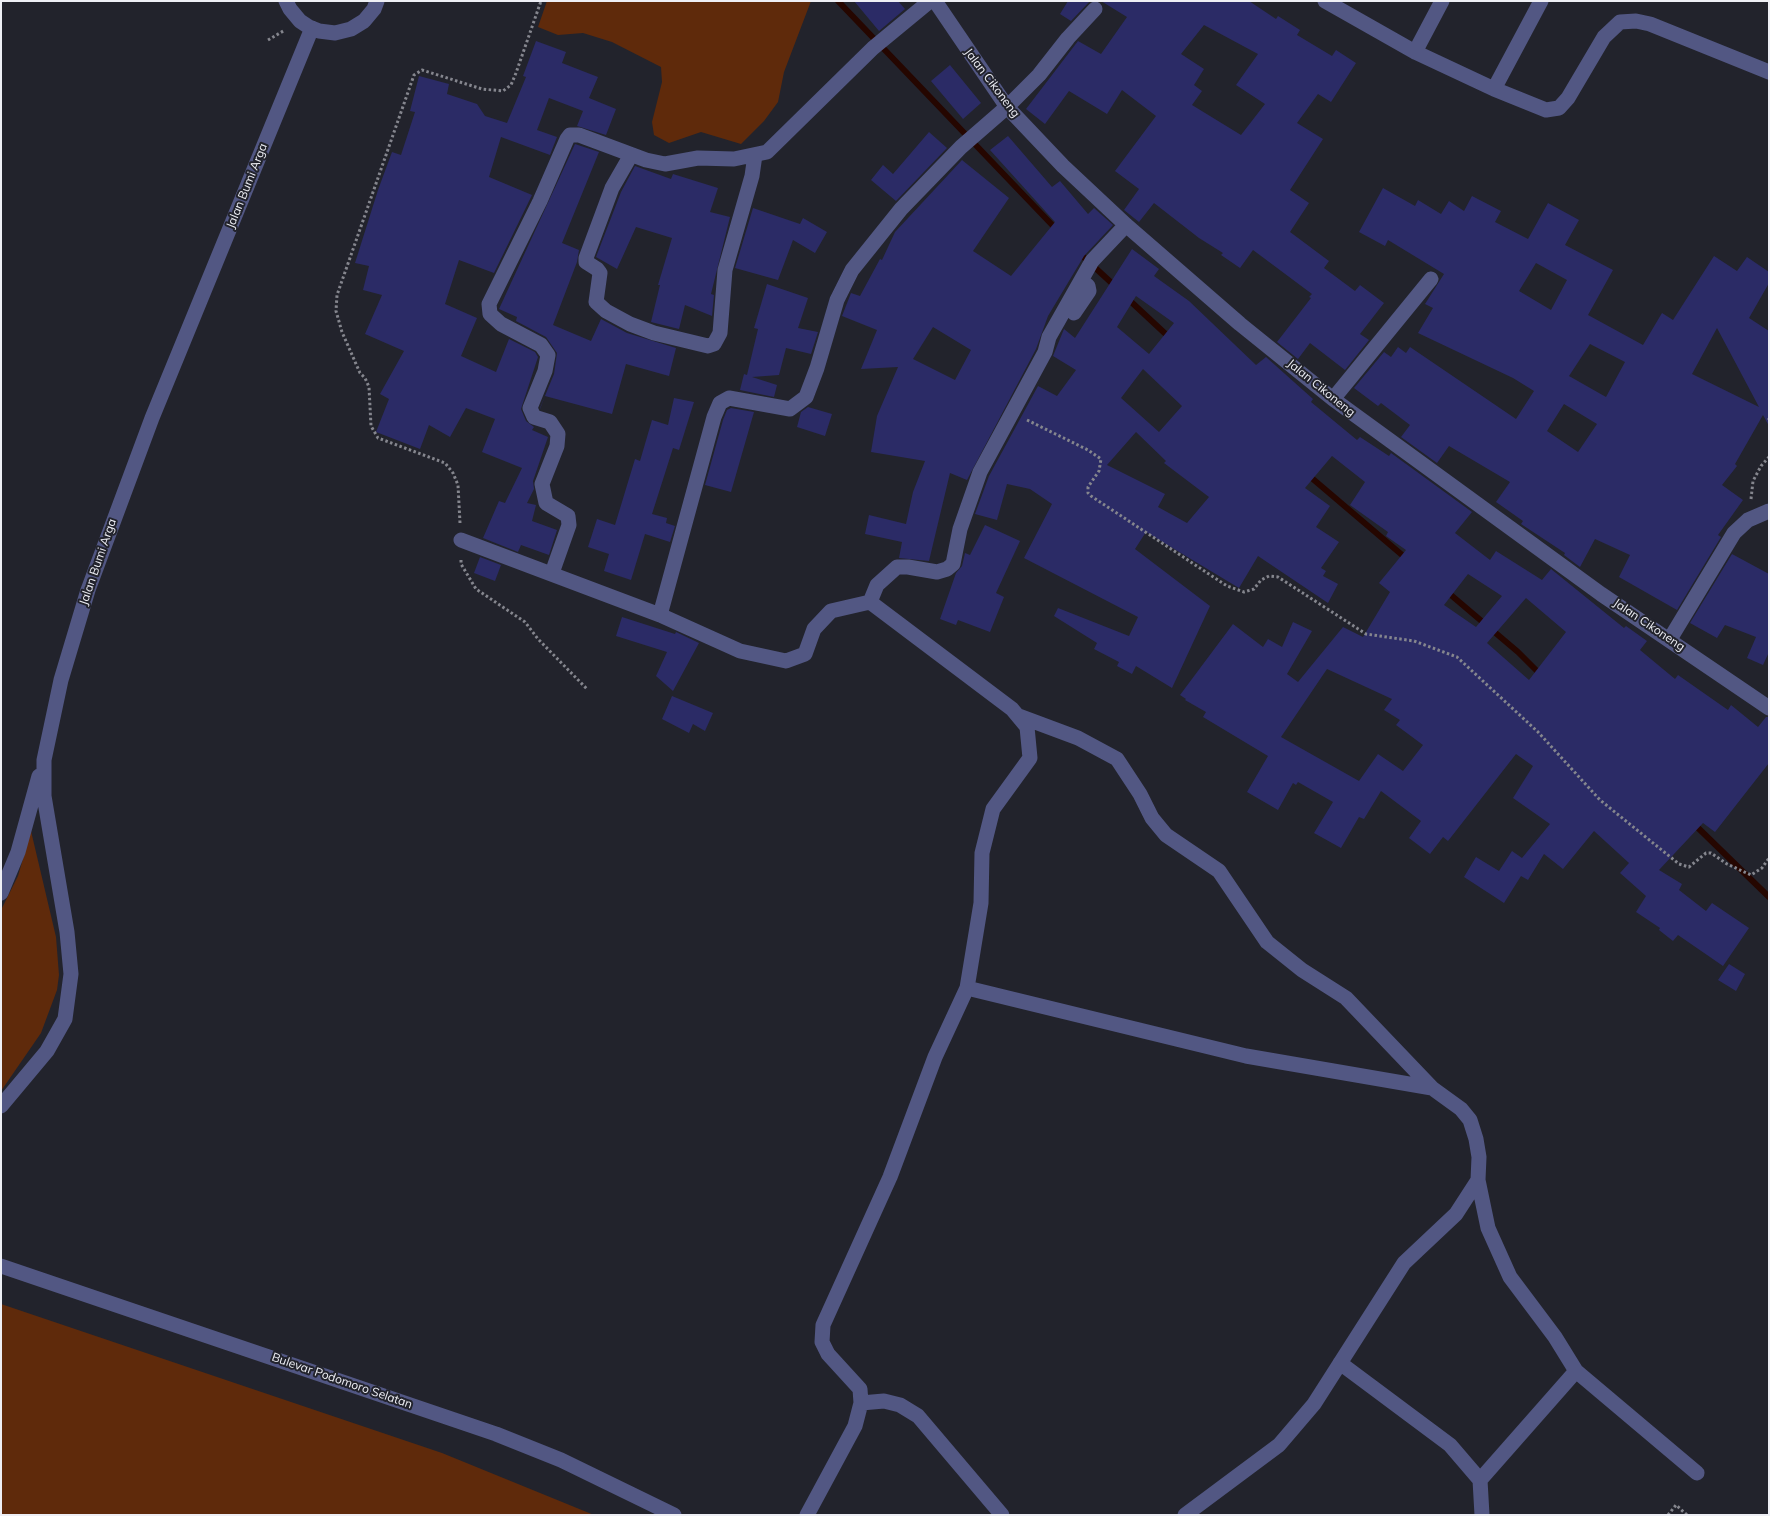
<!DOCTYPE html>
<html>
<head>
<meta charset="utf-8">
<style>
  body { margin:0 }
  #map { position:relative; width:1770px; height:1516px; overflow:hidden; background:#22232c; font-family:Mulish,sans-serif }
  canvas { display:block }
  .frame { position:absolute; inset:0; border:2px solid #eeeff5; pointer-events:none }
</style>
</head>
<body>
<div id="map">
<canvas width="1770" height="1516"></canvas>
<div class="frame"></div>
</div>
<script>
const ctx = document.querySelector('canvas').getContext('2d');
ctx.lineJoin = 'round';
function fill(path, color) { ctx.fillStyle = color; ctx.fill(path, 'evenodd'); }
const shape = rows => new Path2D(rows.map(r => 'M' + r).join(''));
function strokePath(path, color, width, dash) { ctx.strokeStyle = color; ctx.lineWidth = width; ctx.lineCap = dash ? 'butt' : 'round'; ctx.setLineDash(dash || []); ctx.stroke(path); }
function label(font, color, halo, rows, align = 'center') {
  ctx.font = font + ' Mulish,sans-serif'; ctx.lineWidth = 4; ctx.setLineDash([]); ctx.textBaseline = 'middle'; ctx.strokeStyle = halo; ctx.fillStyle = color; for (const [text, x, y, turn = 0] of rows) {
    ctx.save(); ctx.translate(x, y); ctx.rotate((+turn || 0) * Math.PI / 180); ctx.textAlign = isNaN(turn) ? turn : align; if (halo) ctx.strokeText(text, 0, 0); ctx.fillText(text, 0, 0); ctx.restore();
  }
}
fill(shape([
  [547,1,811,1,784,72,778,102,764,121,741,144,701,132,669,143,654,135,652,122,662,82,661,67,612,42,583,33,558,35,538,27],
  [31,831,56,937,59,975,57,990,41,1033,1,1091,1,910,18,876],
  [1,1304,442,1453,594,1515,1,1515]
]), '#5f2a0b');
strokePath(shape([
  [838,1,1057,230],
  [1077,251,1116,287],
  [1127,298,1171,339],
  [1307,474,1408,560],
  [1445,590,1518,652,1542,676],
  [1693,823,1769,897]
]), '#250600', 6);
fill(shape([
  [854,1,898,1,905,9,879,31],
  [1068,1,1090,1,1071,21,1060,14],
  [1101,1,1249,1,1276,19,1278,16,1300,30,1297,35,1332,56,1336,50,1356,63,1331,102,1318,94,1297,123,1323,139,1290,190,1309,203,1290,232,1329,261,1324,268,1355,291,1360,285,1384,303,1360,334,1369,340,1345,370,1310,343,1298,359,1277,342,1311,298,1309,297,1312,294,1253,250,1240,268,1221,255,1223,253,1199,238,1154,203,1139,222,1124,210,1139,189,1115,171,1156,116,1122,90,1107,114,1069,91,1045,124,1026,109,1078,41,1101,54,1127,17],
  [1204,25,1258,54,1236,85,1265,104,1241,135,1192,105,1202,91,1194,85,1204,69,1181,54],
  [536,41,566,52,562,63,598,77,589,98,616,109,606,135,577,126,583,111,549,98,537,130,557,137,550,155,501,137,489,177,532,195,494,273,459,260,445,304,477,318,461,356,496,372,509,339,535,352,538,357,521,409,526,421,534,427,532,430,548,437,533,481,534,489,527,503,536,505,532,521,557,530,549,555,521,545,518,552,483,538,499,501,505,503,522,468,482,452,495,419,466,408,450,437,429,425,420,449,376,432,389,399,380,394,404,351,365,334,382,295,363,290,369,266,355,263,378,190,392,152,401,155,415,112,410,111,419,76,449,84,447,94,477,104,485,116,507,123,526,77,523,76],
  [950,65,981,103,963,119,931,81],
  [929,132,947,148,896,201,871,180,883,165,893,174],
  [1008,136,1052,187,1060,181,1088,214,1094,208,1113,225,1084,256,1048,316,1036,349,967,480,950,473,929,561,899,558,902,542,865,534,869,515,906,524,913,492,925,461,871,452,877,416,898,367,861,369,877,330,842,316,851,293,860,296,880,259,882,260,895,232,962,160,1009,198,973,251,1011,276,1055,222,990,150],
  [933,327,971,350,955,380,913,359],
  [575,144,599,152,562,243,579,250,577,262,553,325,591,341,601,319,627,333,676,348,669,376,626,364,612,414,545,396,540,409,540,408,554,374,557,353,546,337,516,321,517,317,499,309],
  [635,166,671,179,673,174,718,188,710,212,730,217,711,294,714,295,712,316,685,305,679,329,651,322,660,285,658,285,672,238,636,227,617,269,596,257,621,192],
  [1383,188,1415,206,1418,200,1441,214,1449,201,1464,211,1472,196,1501,211,1495,222,1528,239,1548,203,1579,220,1565,245,1613,270,1588,315,1643,345,1662,313,1673,320,1714,256,1737,271,1747,257,1769,272,1769,283,1749,318,1769,331,1769,426,1763,415,1735,464,1737,466,1722,485,1743,500,1718,535,1721,537,1677,610,1619,577,1630,555,1595,539,1580,567,1564,555,1565,553,1521,524,1523,521,1496,502,1510,482,1449,446,1437,463,1401,437,1410,425,1381,403,1378,406,1354,388,1384,352,1391,357,1398,347,1406,353,1410,347,1516,419,1534,391,1513,378,1418,333,1433,308,1425,304,1444,274,1388,240,1385,246,1359,232],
  [1536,263,1567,280,1551,310,1519,291],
  [1717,328,1759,407,1692,374],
  [1590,344,1625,362,1606,397,1569,376],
  [1564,404,1597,424,1578,452,1547,431],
  [753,208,800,224,803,218,827,232,815,253,793,240,778,280,735,268],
  [1132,249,1159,269,1154,276,1189,301,1256,365,1266,357,1313,399,1311,402,1357,440,1360,437,1389,456,1391,453,1472,512,1455,533,1490,560,1496,551,1542,580,1551,569,1624,628,1626,626,1647,641,1640,650,1675,679,1678,675,1728,710,1731,705,1758,727,1766,717,1769,717,1769,763,1715,832,1703,823,1659,870,1682,884,1679,890,1706,911,1712,903,1749,928,1723,966,1678,935,1673,941,1659,930,1660,928,1636,912,1646,896,1620,873,1629,863,1594,831,1563,869,1544,854,1528,880,1521,876,1504,903,1464,877,1476,857,1499,871,1512,851,1522,858,1550,824,1513,798,1533,766,1516,754,1448,841,1443,837,1430,854,1409,838,1421,821,1381,791,1364,819,1359,817,1341,848,1314,833,1333,802,1298,782,1296,785,1293,783,1278,810,1247,792,1268,756,1203,717,1206,712,1185,700,1186,699,1180,695,1233,624,1263,647,1268,639,1282,647,1293,622,1312,631,1287,674,1298,682,1343,627,1363,637,1390,592,1379,583,1406,550,1386,536,1388,532,1350,505,1365,482,1332,456,1305,488,1330,506,1316,527,1339,542,1321,568,1326,571,1323,576,1338,584,1328,603,1258,556,1239,588,1146,532,1135,549,1210,606,1172,688,1136,666,1132,674,1117,666,1119,662,1094,649,1097,643,1054,616,1058,608,1129,636,1138,617,1024,558,1052,504,1030,489,1007,484,997,520,975,514,989,476,1038,386,1057,396,1076,370,1053,356,1064,329,1075,338],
  [1136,296,1174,323,1149,354,1117,327],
  [1143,369,1182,406,1159,432,1121,398],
  [1136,432,1166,461,1164,463,1209,497,1187,523,1158,507,1165,494,1107,465],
  [1468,574,1502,596,1476,627,1444,605],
  [1526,598,1566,632,1529,680,1487,643],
  [1327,669,1392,699,1384,710,1400,720,1396,725,1423,745,1403,771,1378,754,1359,781,1281,737],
  [767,284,808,298,798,328,818,332,811,354,786,348,779,375,752,377,777,385,774,397,740,390,744,374,747,375,758,329,754,328],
  [674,398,694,402,679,450,673,448,652,514,667,518,666,523,675,526,670,542,645,534,631,580,604,571,609,554,588,547,597,519,615,525,635,459,640,461,652,420,668,425],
  [808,407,832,414,825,436,797,427,801,412],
  [731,408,754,412,731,492,705,485,723,420,727,410],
  [985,525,1020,541,996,593,1004,597,990,632,958,620,956,625,940,619,956,573,962,566,965,553,970,555],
  [1732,554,1769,574,1769,652,1763,665,1747,658,1756,637,1725,625,1717,638,1690,623],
  [480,557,501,565,495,581,474,573],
  [622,617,675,634,676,632,699,643,673,691,656,676,667,652,616,636],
  [672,696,713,713,705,731,693,724,689,733,662,719],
  [1729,964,1745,974,1736,991,1718,980]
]), '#2b2b66');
strokePath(shape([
  [268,40,285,30],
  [1769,418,1769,420],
  [1027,420,1088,450,1101,459,1099,471,1088,487,1088,493,1091,496,1227,586,1244,592,1254,589,1261,580,1269,576,1278,577,1366,634,1414,641,1457,657,1538,732,1600,800,1679,864,1689,867,1706,853,1711,853,1727,864,1751,875,1762,868,1769,858],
  [1751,499,1753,481,1761,466,1769,457],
  [460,523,458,485,453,473,445,463,378,438,371,426,369,387,365,378,360,373,342,332,336,311,337,295,414,75,422,70,482,89,503,91,511,85,516,73,541,1],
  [461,560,461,564,476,589,525,622,538,639,587,689],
  [1668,1515,1676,1505,1687,1515]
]), '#85868e', 3, [2.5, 2.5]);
strokePath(shape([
  [286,1,290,9,300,21,309,27,319,31,335,33,351,29,364,21,374,9,377,1],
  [935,1,1007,107,1063,166,1126,225,1240,324,1333,399,1601,594,1769,708],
  [1325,1,1415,52,1494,89,1546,110,1559,108,1568,98,1604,37,1620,22,1636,21,1650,24,1769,72],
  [1415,52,1442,1],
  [1494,89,1541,1],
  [631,155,612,188,586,258,586,262,597,269,600,273,596,302,606,311,630,324,654,333,708,346,714,344,720,333,725,270,752,176,755,155],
  [1074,313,1089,291,1088,286,1082,281],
  [1333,399,1431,279],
  [461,540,660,615,740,651,786,661,805,654,814,629,831,611,870,602,1012,709,1027,727,1030,758,993,809,982,853,981,903,967,988,935,1057,890,1177,823,1325,822,1342,828,1354,860,1389,861,1403,855,1426,807,1515],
  [552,573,569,525,568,516,546,503,542,484,557,446,558,434,550,422,534,417,530,408,545,371,548,355,541,345,501,324,490,314,489,304,540,201,567,139,570,135,579,135,646,160,665,164,698,158,734,159,767,152,873,48,930,1],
  [870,602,877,585,897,567,908,567,937,572,947,569,953,564,960,529,980,472,1045,352,1049,337,1092,261,1126,225],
  [660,615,714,417,720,403,729,398,790,409,806,397,817,368,837,300,852,270,901,209,961,147,1007,107,1039,75,1068,38,1095,9],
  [1670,639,1734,533,1748,520,1769,511],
  [1019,716,1078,738,1117,759,1140,794,1152,818,1166,835,1219,871,1267,942,1302,970,1346,998,1432,1088,1461,1109,1470,1120,1476,1139,1479,1157,1478,1180,1456,1214,1404,1263,1314,1404,1279,1445,1185,1515],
  [1,893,18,852,39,776],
  [967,988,1246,1056,1432,1088],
  [1,1106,47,1051,65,1019,71,974,67,932,44,796,44,760,61,680,88,590,152,418,312,28],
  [1478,1180,1488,1228,1510,1277,1555,1337,1576,1371],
  [1,1266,496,1434,561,1460,674,1515],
  [1340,1363,1450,1445,1480,1480,1482,1515],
  [861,1403,884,1401,900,1405,918,1416,1002,1515],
  [1480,1480,1576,1371,1697,1473]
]), '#525783', 15);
label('12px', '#eeeff5', '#22232c', [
  ["Jalan Cikoneng",992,83,53],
  ["Jalan Bumi Arga",247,186,-68],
  ["Jalan Cikoneng",1321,388,39],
  ["Jalan Bumi Arga",98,562,-71],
  ["Jalan Cikoneng",1649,625,34],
  ["Bulevar Podomoro Selatan",342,1381,19]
]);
</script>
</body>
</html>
